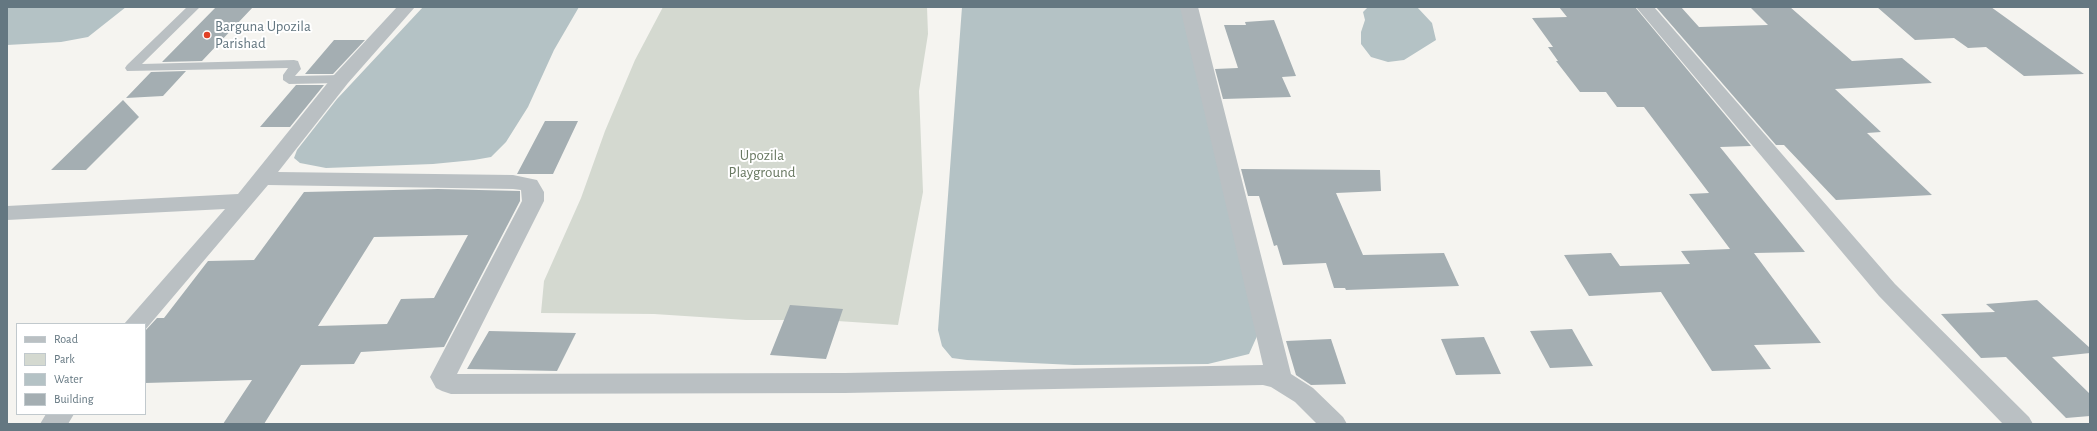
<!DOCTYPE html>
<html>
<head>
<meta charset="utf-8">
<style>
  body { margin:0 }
  #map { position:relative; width:2097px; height:431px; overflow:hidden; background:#f5f4f0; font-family:"Alegreya Sans",sans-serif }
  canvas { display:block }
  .frame { position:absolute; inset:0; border:8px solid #647781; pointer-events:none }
  .legend { position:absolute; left:16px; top:323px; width:130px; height:92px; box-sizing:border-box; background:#fff; border:1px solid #c1c9cd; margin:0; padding:5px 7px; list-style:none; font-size:12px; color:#647781 }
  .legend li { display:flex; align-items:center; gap:8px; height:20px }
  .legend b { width:20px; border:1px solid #c1c9cd }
</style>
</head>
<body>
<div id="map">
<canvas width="2097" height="431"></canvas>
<div class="frame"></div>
<ul class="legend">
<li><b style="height:5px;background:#bac0c3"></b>Road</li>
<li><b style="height:11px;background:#d4d9d0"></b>Park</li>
<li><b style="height:11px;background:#b4c2c5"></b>Water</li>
<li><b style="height:11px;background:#a4aeb2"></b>Building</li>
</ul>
</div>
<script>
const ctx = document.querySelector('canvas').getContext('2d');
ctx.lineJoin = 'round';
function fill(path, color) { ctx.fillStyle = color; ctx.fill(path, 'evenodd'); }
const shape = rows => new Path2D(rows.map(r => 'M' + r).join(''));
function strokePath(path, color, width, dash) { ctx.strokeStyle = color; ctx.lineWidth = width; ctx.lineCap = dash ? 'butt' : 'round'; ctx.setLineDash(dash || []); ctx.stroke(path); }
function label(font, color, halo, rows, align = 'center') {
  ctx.font = font + ' "Alegreya Sans",sans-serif'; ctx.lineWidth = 4; ctx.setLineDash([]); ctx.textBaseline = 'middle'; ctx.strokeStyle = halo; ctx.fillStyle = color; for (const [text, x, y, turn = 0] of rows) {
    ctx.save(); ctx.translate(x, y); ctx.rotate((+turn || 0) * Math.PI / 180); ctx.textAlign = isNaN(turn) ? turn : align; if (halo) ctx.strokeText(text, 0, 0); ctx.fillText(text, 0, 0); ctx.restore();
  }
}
fill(shape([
  [663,7,927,7,928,34,919,91,923,192,898,325,822,320,746,320,654,314,541,313,544,281,581,198,605,131,635,60]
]), '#d4d9d0');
fill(shape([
  [7,7,126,7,88,37,61,42,7,45],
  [423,7,579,7,554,50,528,107,506,142,491,157,474,160,433,164,326,168,300,163,294,158,297,150,337,99],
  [962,7,1184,7,1258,334,1249,354,1208,364,1074,365,967,360,952,358,942,346,938,330],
  [1368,7,1417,7,1432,23,1436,40,1404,60,1388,62,1371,57,1361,44,1361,32,1365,20,1363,12]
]), '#b4c2c5');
fill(shape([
  [216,7,253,7,202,61,162,62],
  [1559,7,1635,7,1751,146,1720,147,1805,252,1754,253,1821,343,1754,345,1771,369,1712,371,1661,292,1589,296,1564,255,1611,253,1620,266,1690,264,1681,251,1730,249,1689,194,1709,193,1644,107,1617,107,1606,92,1580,92,1556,61,1558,61,1548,47,1553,47,1532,18,1567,17],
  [1656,7,1681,7,1699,27,1768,25,1750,7,1790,7,1852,61,1902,58,1932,83,1835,89,1881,132,1867,133,1932,195,1836,200,1784,145,1776,145],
  [1877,7,1991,7,2084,74,2024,76,1986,47,1968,48,1954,38,1915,40],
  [1274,20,1296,76,1282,77,1291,97,1223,99,1215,69,1238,68,1224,25,1246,25,1245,22],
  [334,40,365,40,333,74,305,74],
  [186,71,163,96,126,98,151,72],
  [296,85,324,85,290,127,260,127],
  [123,100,139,117,86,170,51,170],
  [545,121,578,121,553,174,517,174],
  [1241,169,1380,170,1381,191,1336,193,1363,255,1444,253,1459,286,1346,290,1345,288,1334,288,1326,263,1283,265,1277,245,1274,246,1259,196,1248,196],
  [438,189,520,191,520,201,444,347,361,352,354,364,301,365,264,424,223,424,252,380,145,383,145,331,157,318,164,318,208,261,254,260,304,192],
  [468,235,434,298,401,299,387,324,318,326,374,237],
  [2037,300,2090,348,2090,353,2052,357,2090,394,2090,416,2066,418,2006,357,1981,358,1941,314,1995,312,1986,304],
  [790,305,843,309,826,359,770,355],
  [1572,329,1593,366,1550,368,1530,331],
  [489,331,576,333,557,371,467,369],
  [1484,337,1501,374,1456,375,1441,339],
  [1331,339,1346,384,1311,385,1296,375,1286,341]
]), '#a4aeb2');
fill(shape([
  [187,7,200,7,142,64,294,60,298,61,301,69,295,76,341,75,347,79,341,83,289,84,283,80,283,75,288,68,127,71,125,68,127,65,187,7]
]), '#bac0c3');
fill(shape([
  [397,7,415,7,348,83,278,172,513,175,537,180,544,192,544,201,457,374,845,373,1263,365,1180,7,1198,7,1291,374,1313,388,1343,417,1347,424,1317,424,1295,402,1271,387,1263,385,845,393,451,394,442,391,436,388,430,377,522,201,521,190,513,189,268,185,145,330,145,324,124,324,225,209,7,220,7,206,238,194,334,75,397,7],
  [1636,7,1654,7,1895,284,2029,417,2033,424,2003,424,1879,296,1636,7],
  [46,414,74,414,68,424,40,424,46,414]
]), '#bac0c3');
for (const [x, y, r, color] of [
  [207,35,4,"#e04025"]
]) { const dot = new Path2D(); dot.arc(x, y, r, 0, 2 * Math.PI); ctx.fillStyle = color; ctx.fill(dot); strokePath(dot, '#fff', 1.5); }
label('15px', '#647781', '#fff', [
  ["Barguna Upozila",215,26],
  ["Parishad",215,43]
], 'left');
label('15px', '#697962', '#fff', [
  ["Upozila",762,155],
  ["Playground",762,172]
]);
</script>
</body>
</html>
